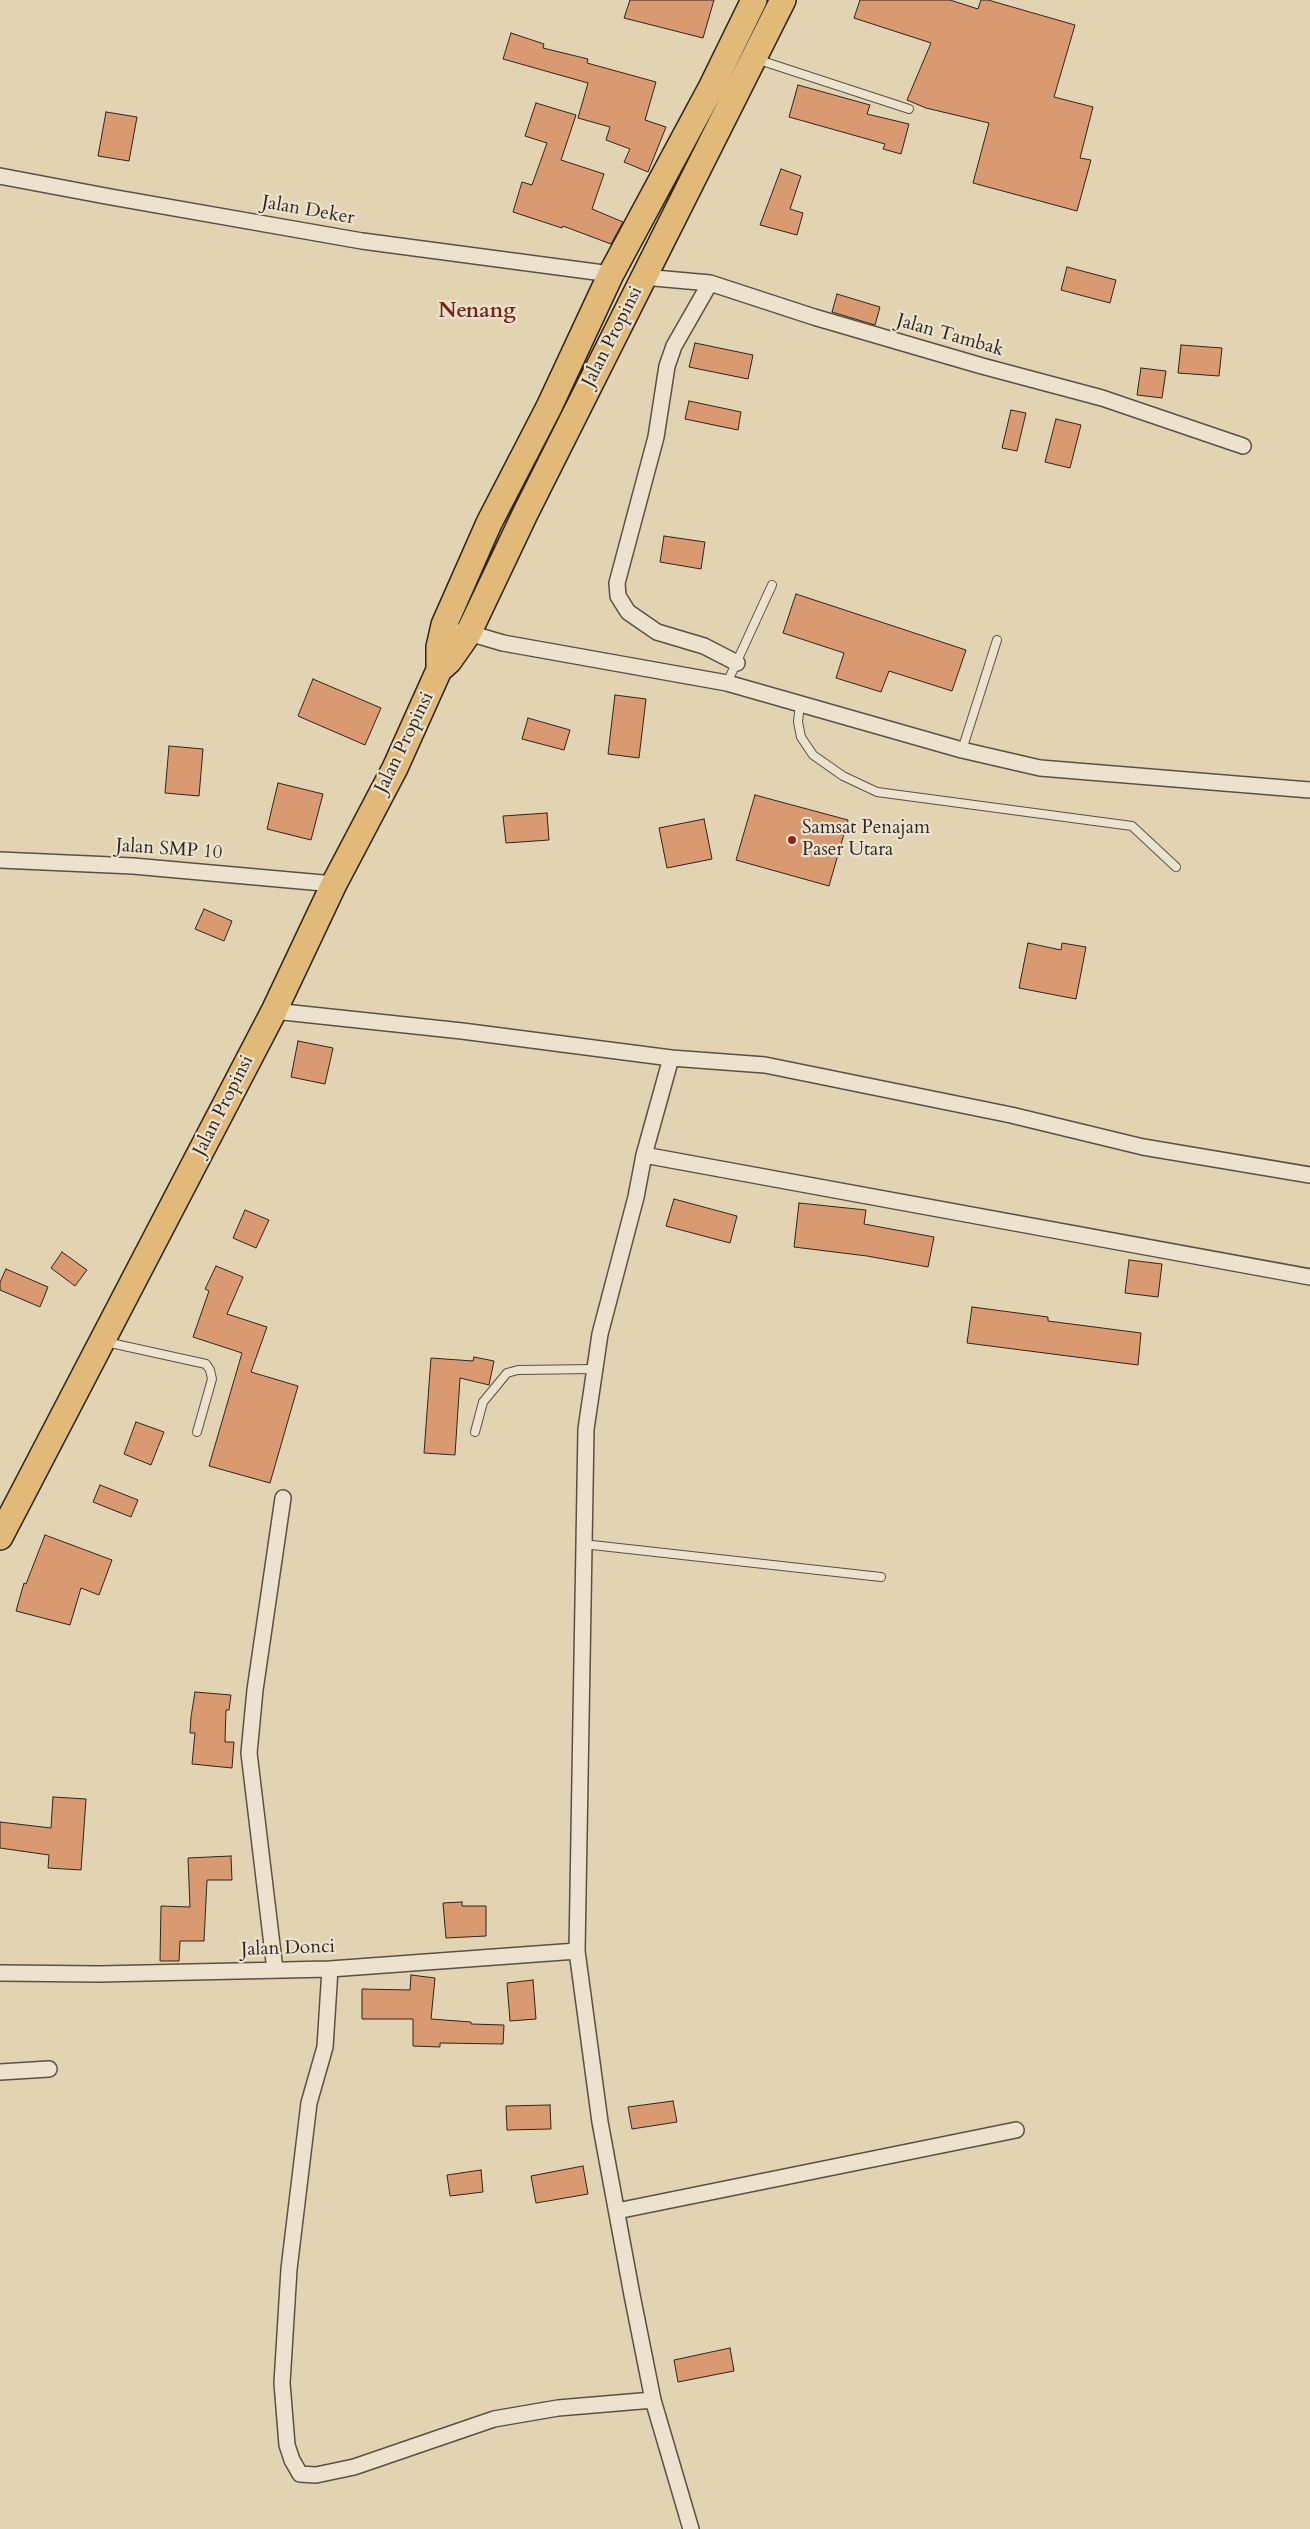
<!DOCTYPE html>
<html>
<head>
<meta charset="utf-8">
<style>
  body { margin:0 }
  canvas { display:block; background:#e2d3b3 }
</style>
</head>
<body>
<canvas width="1310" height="2529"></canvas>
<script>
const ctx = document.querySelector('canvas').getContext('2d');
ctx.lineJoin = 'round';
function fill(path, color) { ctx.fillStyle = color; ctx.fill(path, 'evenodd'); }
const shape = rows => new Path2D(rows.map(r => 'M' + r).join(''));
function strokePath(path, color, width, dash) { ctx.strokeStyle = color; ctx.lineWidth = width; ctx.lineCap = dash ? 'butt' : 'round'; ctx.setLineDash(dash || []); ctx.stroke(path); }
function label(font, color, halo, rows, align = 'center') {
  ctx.font = font + ' Cardo,serif'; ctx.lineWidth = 4.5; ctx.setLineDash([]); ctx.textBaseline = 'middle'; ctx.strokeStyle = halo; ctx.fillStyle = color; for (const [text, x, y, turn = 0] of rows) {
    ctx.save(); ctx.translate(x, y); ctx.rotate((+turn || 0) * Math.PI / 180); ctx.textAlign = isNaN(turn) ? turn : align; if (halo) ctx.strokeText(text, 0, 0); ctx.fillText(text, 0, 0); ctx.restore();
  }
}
const building = shape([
  [630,0,714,0,703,38,624,18,630,0],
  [860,0,950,0,978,9,981,0,988,0,1075,25,1054,97,1093,107,1080,158,1091,160,1077,211,973,183,989,123,926,108,907,100,931,43,854,18,860,0],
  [511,33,544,44,543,48,588,59,587,63,656,82,645,120,666,127,648,172,624,162,630,149,606,140,610,127,578,118,588,83,503,59,511,33],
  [798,85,870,105,867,114,909,124,901,154,883,149,885,144,789,117,798,85],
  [536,103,576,115,561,160,604,174,592,209,623,222,611,244,563,226,562,228,513,212,522,182,532,185,547,143,525,136,536,103],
  [106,112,137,117,129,161,98,156,106,112],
  [781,169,801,176,790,209,803,213,797,235,760,225,781,169],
  [1067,267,1116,280,1110,303,1061,290,1067,267],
  [837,294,880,307,875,325,832,312,837,294],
  [695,343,753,355,748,379,689,367,695,343],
  [1181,345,1222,348,1219,376,1178,373,1181,345],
  [1141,368,1166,371,1162,398,1137,395,1141,368],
  [689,401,741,412,738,430,685,419,689,401],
  [1011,410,1026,413,1017,451,1002,448,1011,410],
  [1056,419,1081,425,1070,468,1045,462,1056,419],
  [664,536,705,542,701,569,660,562,664,536],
  [796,594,966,650,952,691,889,671,881,692,836,678,844,653,783,633,796,594],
  [313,679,381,708,365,745,298,716,313,679],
  [615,695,646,699,639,758,608,754,615,695],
  [528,718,570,730,564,750,522,739,528,718],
  [169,746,203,749,199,796,165,793,169,746],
  [278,783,323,794,311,840,267,829,278,783],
  [755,795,848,820,829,886,736,860,755,795],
  [547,813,549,840,506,843,503,816,547,813],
  [704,819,712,859,667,868,659,828,704,819],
  [204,909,232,921,224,941,195,929,204,909],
  [1028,943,1061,950,1062,943,1086,947,1076,999,1019,988,1028,943],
  [298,1041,333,1048,325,1084,291,1077,298,1041],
  [674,1199,737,1216,730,1243,666,1226,674,1199],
  [799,1203,866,1210,864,1224,934,1237,928,1267,867,1256,794,1247,799,1203],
  [245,1210,269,1220,256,1248,233,1238,245,1210],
  [62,1252,87,1270,75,1286,51,1268,62,1252],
  [1129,1260,1162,1264,1158,1297,1125,1293,1129,1260],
  [216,1266,243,1277,227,1314,267,1327,251,1372,298,1386,270,1483,209,1466,242,1353,193,1337,209,1291,205,1289,216,1266],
  [6,1269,48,1287,40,1307,0,1290,0,1282,6,1269],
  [972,1307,1048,1317,1048,1321,1141,1333,1138,1365,967,1343,972,1307],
  [474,1357,494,1361,489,1385,460,1378,455,1455,424,1453,431,1358,473,1361,474,1357],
  [136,1422,164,1432,151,1465,124,1454,136,1422],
  [100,1485,138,1500,131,1517,93,1502,100,1485],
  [45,1535,112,1560,99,1595,81,1588,70,1625,16,1611,24,1583,26,1584,45,1535],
  [195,1692,231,1695,229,1710,226,1710,225,1742,234,1742,232,1768,192,1764,195,1733,190,1733,191,1717,195,1692],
  [53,1797,86,1799,81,1870,48,1868,49,1855,0,1848,0,1822,51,1828,53,1797],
  [231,1856,232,1880,207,1880,204,1941,180,1941,179,1961,160,1961,161,1906,190,1907,188,1858,231,1856],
  [462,1902,462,1906,486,1906,486,1936,446,1938,443,1903,462,1902],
  [411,1975,435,1978,431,2019,471,2022,471,2024,504,2025,503,2044,440,2043,440,2047,413,2046,413,2019,362,2019,362,1989,410,1990,411,1975],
  [533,1980,536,2019,510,2021,507,1983,533,1980],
  [673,2101,677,2122,632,2129,628,2107,673,2101],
  [550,2105,551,2129,507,2130,506,2106,550,2105],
  [583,2166,588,2194,536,2203,531,2176,583,2166],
  [481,2170,483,2192,450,2196,447,2175,481,2170],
  [730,2348,734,2371,678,2382,674,2360,730,2348]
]);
fill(building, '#d99971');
strokePath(building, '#2e261d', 1);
const service = shape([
  [756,59,909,109],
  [727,683,772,585],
  [800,703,798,722,801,737,813,755,843,776,877,792,1132,826,1176,867],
  [962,750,997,640],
  [106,1342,206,1364,210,1370,212,1379,197,1432],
  [475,1432,483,1402,507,1373,518,1370,594,1369],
  [583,1544,881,1577]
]);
const minor = shape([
  [0,176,111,197,362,241,611,274],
  [643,277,710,283,814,317,982,366,1102,398,1243,446],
  [710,283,674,346,667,366,656,437,617,583,618,596,628,612,657,632,704,646,737,663],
  [462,631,503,643,727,683,962,750,1040,768,1310,790],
  [0,860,133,866,334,884],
  [274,1011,462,1031,671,1058,644,1155,636,1197,600,1334,586,1429,577,1951,600,2122,632,2295,653,2400,691,2529],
  [671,1058,765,1065,1011,1115,1143,1147,1310,1175],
  [644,1155,1310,1277],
  [330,1969,325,2047,309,2103,289,2269,282,2383,287,2445,292,2460,300,2474,316,2475,354,2467,494,2419,558,2408,653,2400],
  [275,1970,249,1753,255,1690,283,1498],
  [0,1973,100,1974,330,1969,577,1951],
  [0,2072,49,2069],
  [617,2211,1016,2130]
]);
const trunk = shape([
  [439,670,439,647,444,625,489,523,549,407,611,274,711,88,754,0],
  [0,1537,274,1011,334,884,395,768,439,670,449,661,468,634,525,514,783,0]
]);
strokePath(service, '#5b5142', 10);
strokePath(minor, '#5b5142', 18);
strokePath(trunk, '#2e261d', 28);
strokePath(service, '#ece2ce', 8);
strokePath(minor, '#ece2ce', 15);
strokePath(trunk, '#e1ba7a', 25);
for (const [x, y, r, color] of [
  [792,840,5,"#8f2418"]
]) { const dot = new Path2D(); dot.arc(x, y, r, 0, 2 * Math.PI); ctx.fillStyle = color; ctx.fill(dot); strokePath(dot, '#ece2ce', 2); }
label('19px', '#2e261d', '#ece2ce', [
  ["Jalan Deker",308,211,10],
  ["Jalan Tambak",950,336,16],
  ["Jalan Propinsi",613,337,-63],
  ["Jalan Propinsi",405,743,-64],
  ["Jalan SMP 10",169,850,4],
  ["Jalan Propinsi",224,1106,-63],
  ["Jalan Donci",288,1949,-2]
]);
label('19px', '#2e261d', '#ece2ce', [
  ["Samsat Penajam",802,829],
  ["Paser Utara",802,851]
], 'left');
label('bold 21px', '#7a1f14', '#ece2ce', [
  ["Nenang",477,312]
]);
</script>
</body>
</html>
